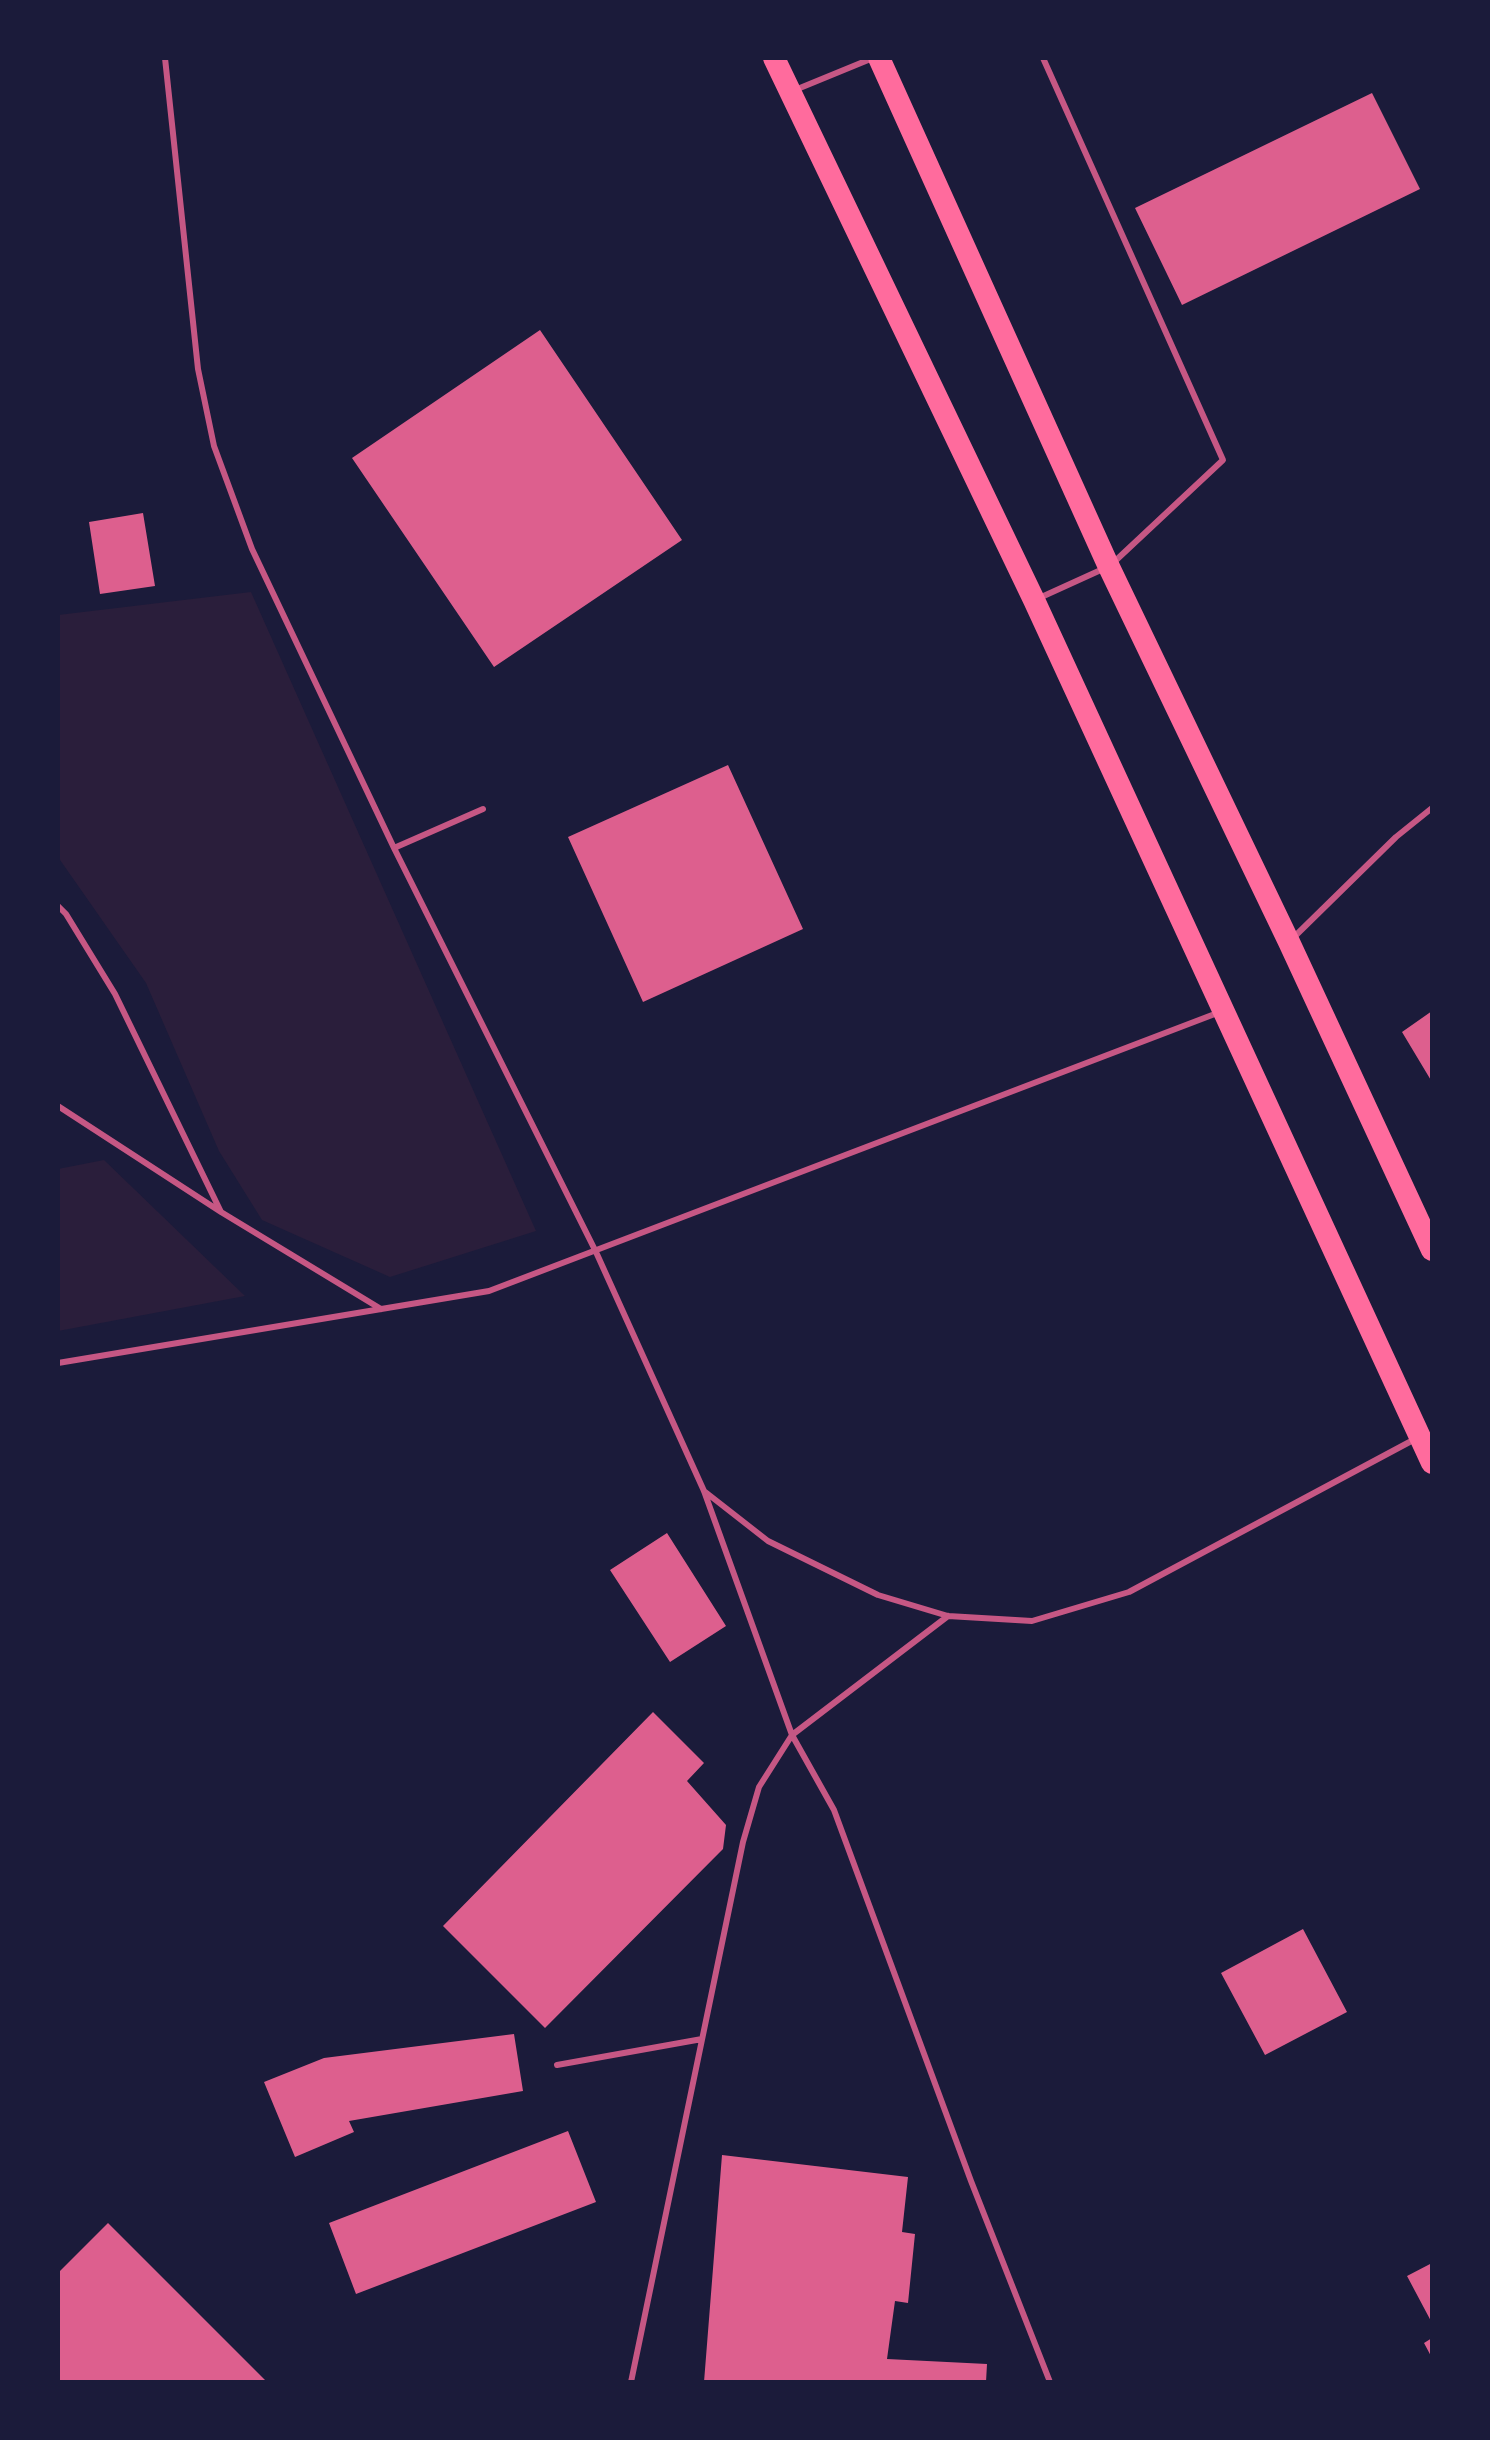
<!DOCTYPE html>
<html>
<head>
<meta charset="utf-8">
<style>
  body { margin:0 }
  #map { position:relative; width:1490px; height:2440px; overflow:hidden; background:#1b1b3a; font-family:"Golos Text",sans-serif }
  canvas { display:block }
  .frame { position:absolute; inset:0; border:60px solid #1b1b3a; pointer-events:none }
</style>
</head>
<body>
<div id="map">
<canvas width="1490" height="2440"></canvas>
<div class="frame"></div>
</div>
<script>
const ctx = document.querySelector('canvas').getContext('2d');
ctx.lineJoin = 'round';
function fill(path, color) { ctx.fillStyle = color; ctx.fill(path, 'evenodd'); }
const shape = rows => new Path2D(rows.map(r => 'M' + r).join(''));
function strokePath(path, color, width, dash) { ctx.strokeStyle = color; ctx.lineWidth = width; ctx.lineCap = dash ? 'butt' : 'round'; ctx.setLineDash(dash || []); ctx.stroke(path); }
fill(shape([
  [251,592,536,1231,390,1277,262,1220,219,1151,146,983,58,857,58,615],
  [104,1160,245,1296,58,1331,58,1169]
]), '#2a1e3b');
fill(shape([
  [1372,93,1420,189,1182,305,1135,208],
  [540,330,682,540,494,667,352,458],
  [143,513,155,586,100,594,89,522],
  [728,765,803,929,643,1002,568,837],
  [1432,1011,1432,1082,1402,1032],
  [667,1533,726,1626,670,1662,610,1570],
  [653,1712,704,1763,687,1781,726,1825,723,1849,545,2028,443,1926],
  [1303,1929,1347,2012,1265,2055,1221,1973],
  [514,2034,523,2091,349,2121,354,2132,295,2157,264,2082,324,2058],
  [568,2131,596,2202,356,2294,329,2223],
  [722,2155,908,2177,902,2232,915,2234,908,2303,895,2301,887,2359,987,2364,986,2382,704,2382],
  [108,2223,267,2382,58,2382,58,2273],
  [1432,2263,1432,2323,1407,2276],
  [1432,2338,1432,2358,1424,2343]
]), '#dd5f8e');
strokePath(shape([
  [165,58,198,369,214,446,252,549,394,848,596,1252,704,1491,792,1735,834,1810,971,2181,1050,2382],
  [1043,58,1223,460,1113,563],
  [795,90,873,58],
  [1037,599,1103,569],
  [394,848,483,809],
  [58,906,66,914,115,994,221,1212],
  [1291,940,1396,837,1432,808],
  [58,1106,221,1212,381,1309],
  [58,1363,489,1291,1220,1012],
  [704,1491,768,1541,878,1595,948,1616,1032,1621,1129,1592,1417,1438],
  [557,2065,702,2039],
  [631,2382,743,1842,759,1787,792,1735,948,1616]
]), '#c65784', 6);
strokePath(shape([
  [774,58,1034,600,1432,1463],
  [879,58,1109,567,1289,942,1432,1250]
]), '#ff6b9d', 22);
</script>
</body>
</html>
